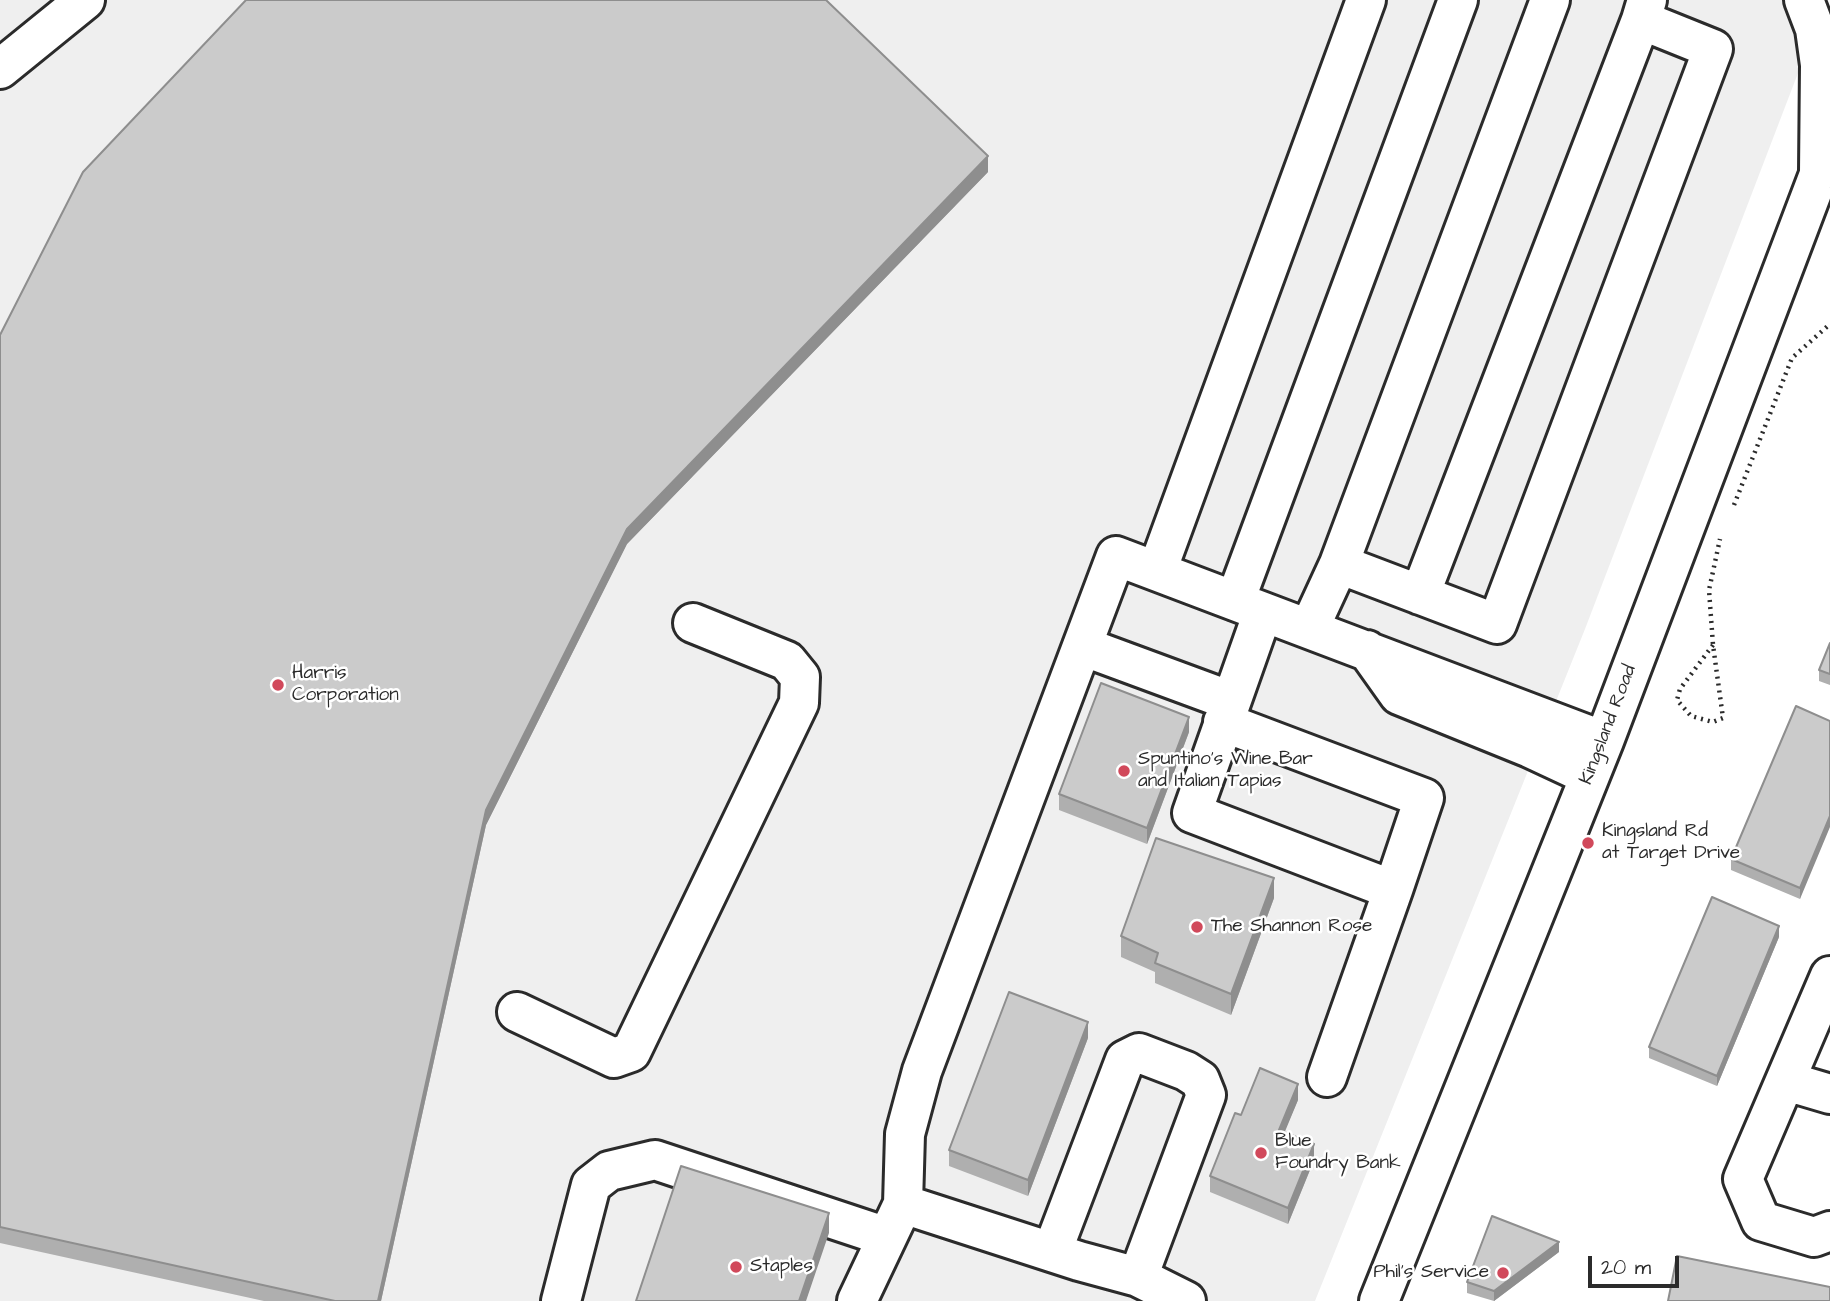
<!DOCTYPE html>
<html>
<head>
<meta charset="utf-8">
<style>
  body { margin:0 }
  #map { position:relative; width:1830px; height:1301px; overflow:hidden; background:#fff; font-family:"Architects Daughter",sans-serif }
  canvas { display:block }
  .scale { position:absolute; left:1588px; top:1256px; width:91px; height:32px; box-sizing:border-box; border:4px solid #2b2b2b; border-top:0; padding-left:9px; font-size:21px; line-height:24px; white-space:nowrap; color:#2b2b2b; -webkit-text-stroke:5px #fff; paint-order:stroke }
</style>
</head>
<body>
<div id="map">
<canvas width="1830" height="1301"></canvas>
<div class="scale">20 m</div>
</div>
<script>
const ctx = document.querySelector('canvas').getContext('2d');
ctx.lineJoin = 'round';
function fill(path, color) { ctx.fillStyle = color; ctx.fill(path, 'evenodd'); }
const shape = rows => new Path2D(rows.map(r => 'M' + r).join(''));
function strokePath(path, color, width, dash) { ctx.strokeStyle = color; ctx.lineWidth = width; ctx.lineCap = dash ? 'butt' : 'round'; ctx.setLineDash(dash || []); ctx.stroke(path); }
function label(font, color, halo, rows, align = 'center') {
  ctx.font = font + ' "Architects Daughter",sans-serif'; ctx.lineWidth = 5; ctx.setLineDash([]); ctx.textBaseline = 'middle'; ctx.strokeStyle = halo; ctx.fillStyle = color; for (const [text, x, y, turn = 0] of rows) {
    ctx.save(); ctx.translate(x, y); ctx.rotate((+turn || 0) * Math.PI / 180); ctx.textAlign = isNaN(turn) ? turn : align; if (halo) ctx.strokeText(text, 0, 0); ctx.fillText(text, 0, 0); ctx.restore();
  }
}
fill(shape([
  [0,0,1826,0,1585,629,1315,1301,0,1301]
]), '#efefef');
const minor = shape([
  [1550,0,1339,564,1497,624,1713,49,1641,20,1647,0],
  [1804,0,1815,29,1820,65,1819,172],
  [0,69,85,0],
  [1157,571,1366,0],
  [1420,595,1641,20],
  [1235,601,1458,0],
  [1263,612,1192,813,1393,890,1327,1077],
  [1309,629,1339,564],
  [1082,646,1231,701],
  [1367,650,1399,695,1530,748,1590,776],
  [1223,722,1424,798,1393,890],
  [1830,976,1743,1179,1761,1221,1814,1237,1830,1231],
  [517,1012,614,1058,631,1052,799,703,800,677,787,661,693,623],
  [1786,1081,1830,1094],
  [903,1204,1079,1261,1138,1277,1186,1301],
  [1052,1252,1125,1060,1139,1053,1186,1071,1200,1080,1206,1095,1138,1277],
  [561,1301,591,1185,609,1171,655,1160,887,1237],
  [857,1301,903,1204,905,1134,922,1071,1116,556,1604,741],
  [1379,1301,1604,741,1830,145]
]);
strokePath(minor, '#2b2b2b', 44);
strokePath(shape([
  [1734,505,1792,358,1830,324],
  [1713,645,1680,689,1677,700,1691,716,1713,722,1723,718,1713,645,1709,590,1720,539]
]), '#2b2b2b', 4.5, [2, 5]);
strokePath(minor, '#fff', 38);
fill(shape([
  [988,172,627,544,486,825,381,1301,264,1301,0,1243,0,335],
  [1830,643,1830,685,1819,681,1819,670],
  [1830,721,1800,899,1731,870,1731,859],
  [1189,732,1147,844,1059,810,1059,794],
  [1274,898,1231,1015,1155,983,1155,972,1121,957,1121,936],
  [1779,937,1717,1086,1649,1058,1649,1047],
  [1088,1038,1028,1196,949,1166,949,1150],
  [1298,1100,1284,1132,1314,1160,1288,1224,1210,1192,1210,1176,1241,1115],
  [1559,1252,1494,1301,1467,1293,1467,1282]
]), '#afafaf');
fill(shape([
  [988,156,988,172,627,544,486,825,381,1301,378,1301,486,810,627,529],
  [1189,717,1189,732,1147,844,1147,828],
  [1830,816,1830,827,1800,899,1800,888],
  [1274,878,1274,898,1231,1015,1231,994],
  [1779,926,1779,937,1717,1086,1717,1076],
  [1088,1022,1088,1038,1028,1196,1028,1180],
  [1298,1084,1298,1100,1279,1146,1279,1130],
  [1314,1144,1314,1160,1288,1224,1288,1208],
  [829,1213,829,1233,806,1301,799,1301],
  [1559,1242,1559,1252,1494,1301,1494,1291]
]), '#8e8e8e');
const building = shape([
  [246,0,826,0,988,156,627,529,486,810,378,1301,335,1301,0,1227,0,335,83,172,246,0],
  [1830,643,1830,674,1819,670,1830,643],
  [1101,683,1189,717,1147,828,1059,794,1101,683],
  [1796,706,1830,721,1830,816,1800,888,1731,859,1796,706],
  [1156,838,1274,878,1231,994,1155,963,1158,953,1121,936,1156,838],
  [1712,897,1779,926,1717,1076,1649,1047,1712,897],
  [1009,992,1088,1022,1028,1180,949,1150,1009,992],
  [1260,1068,1298,1084,1279,1130,1314,1144,1288,1208,1210,1176,1235,1113,1241,1115,1260,1068],
  [681,1166,829,1213,799,1301,636,1301,681,1166],
  [1492,1216,1559,1242,1494,1291,1467,1282,1492,1216],
  [1677,1256,1830,1287,1830,1301,1668,1301,1677,1256]
]);
fill(building, '#cbcbcb');
strokePath(building, '#8e8e8e', 2);
for (const [x, y, r, color] of [
  [278,685,7,"#d1495b"],
  [1124,771,7,"#d1495b"],
  [1588,843,7,"#d1495b"],
  [1197,927,7,"#d1495b"],
  [1261,1153,7,"#d1495b"],
  [736,1267,7,"#d1495b"],
  [1503,1273,7,"#d1495b"]
]) { const dot = new Path2D(); dot.arc(x, y, r, 0, 2 * Math.PI); ctx.fillStyle = color; ctx.fill(dot); strokePath(dot, '#fff', 2.5); }
label('19px', '#2b2b2b', '#fff', [
  ["Harris",292,674],
  ["Corporation",292,696],
  ["Spuntino's Wine Bar",1138,760],
  ["and Italian Tapias",1138,782],
  ["Kingsland Rd",1602,832],
  ["at Target Drive",1602,854],
  ["The Shannon Rose",1211,927],
  ["Blue",1275,1142],
  ["Foundry Bank",1275,1164],
  ["Staples",750,1267],
  ["Phil's Service",1489,1273,"right"]
], 'left');
label('19px', '#2b2b2b', '#fff', [
  ["Kingsland Road",1609,725,-69]
]);
</script>
</body>
</html>
